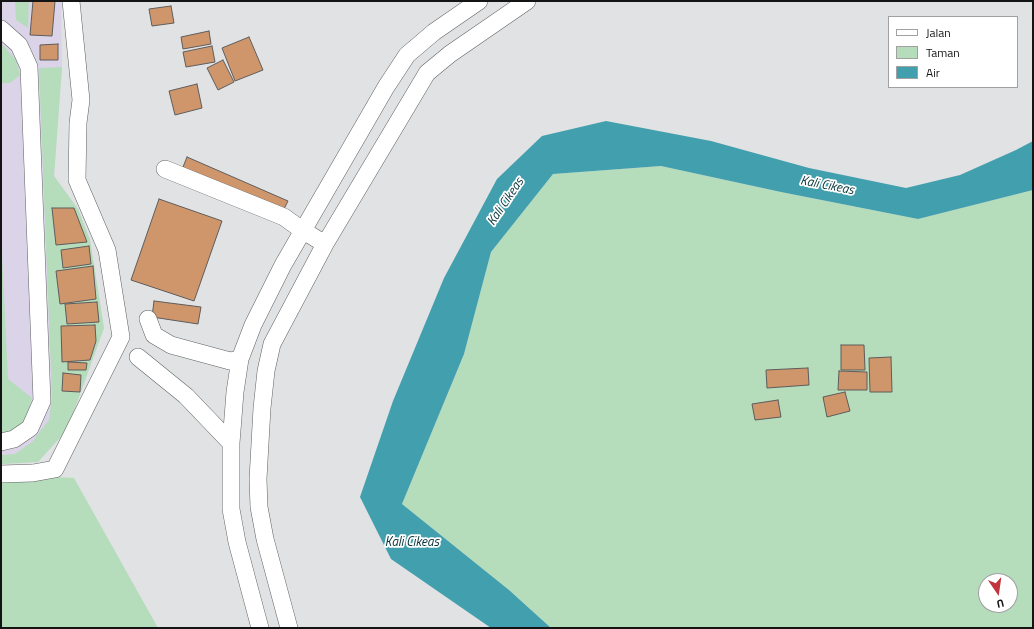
<!DOCTYPE html>
<html>
<head>
<meta charset="utf-8">
<style>
  body { margin:0 }
  #map { position:relative; width:1034px; height:629px; overflow:hidden; background:#e0e2e4; font-family:"Titillium Web",sans-serif }
  canvas { display:block }
  .frame { position:absolute; inset:0; border:2px solid #141415; pointer-events:none }
  .legend { position:absolute; left:888px; top:16px; width:130px; height:72px; box-sizing:border-box; background:#fff; border:1px solid #a1a1a1; margin:0; padding:5px 7px; list-style:none; font-size:12px; color:#141415 }
  .legend li { display:flex; align-items:center; gap:8px; height:20px }
  .legend b { width:20px; border:1px solid #a1a1a1 }
  .north { position:absolute; left:978px; top:573px; width:40px; height:40px; box-sizing:border-box; background:#fff; border:1px solid #a1a1a1; border-radius:50%; rotate:167deg; font-size:11px; font-weight:700; line-height:16px; text-align:center; color:#141415 }
  .north::after { content:''; display:block; margin:auto; width:14px; height:18px; background:#c3333d; clip-path:polygon(50% 0,100% 100%,50% 72%,0 100%) }
</style>
</head>
<body>
<div id="map">
<canvas width="1034" height="629"></canvas>
<div class="frame"></div>
<ul class="legend">
<li><b style="height:5px;background:#fff"></b>Jalan</li>
<li><b style="height:11px;background:#b5dcbb"></b>Taman</li>
<li><b style="height:11px;background:#429fad"></b>Air</li>
</ul>
<div class="north">U</div>
</div>
<script>
const ctx = document.querySelector('canvas').getContext('2d');
ctx.lineJoin = 'round';
function fill(path, color) { ctx.fillStyle = color; ctx.fill(path, 'evenodd'); }
const shape = rows => new Path2D(rows.map(r => 'M' + r).join(''));
function strokePath(path, color, width, dash) { ctx.strokeStyle = color; ctx.lineWidth = width; ctx.lineCap = dash ? 'butt' : 'round'; ctx.setLineDash(dash || []); ctx.stroke(path); }
function label(font, color, halo, rows, align = 'center') {
  ctx.font = font + ' "Titillium Web",sans-serif'; ctx.lineWidth = 3.5; ctx.setLineDash([]); ctx.textBaseline = 'middle'; ctx.strokeStyle = halo; ctx.fillStyle = color; for (const [text, x, y, turn = 0] of rows) {
    ctx.save(); ctx.translate(x, y); ctx.rotate((+turn || 0) * Math.PI / 180); ctx.textAlign = isNaN(turn) ? turn : align; if (halo) ctx.strokeText(text, 0, 0); ctx.fillText(text, 0, 0); ctx.restore();
  }
}
fill(shape([
  [1,1,61,1,62,67,54,176,78,209,90,240,104,328,67,430,38,462,1,464]
]), '#dbd4e9');
fill(shape([
  [15,1,29,1,28,28,16,20],
  [1,43,16,60,20,75,10,83,1,83],
  [62,67,54,176,78,209,90,240,104,328,67,430,38,462,1,464,1,455,15,454,32,442,49,420,52,395,39,68],
  [74,208,87,242,56,245,52,209],
  [89,246,91,264,64,268,61,250],
  [93,266,96,299,60,304,56,271],
  [97,302,98,322,67,324,65,304],
  [95,325,96,341,90,360,62,362,61,326],
  [63,373,80,375,79,392,62,391],
  [661,166,781,192,918,219,1033,190,1033,628,551,628,509,590,402,504,464,354,491,252,553,174],
  [986,581,1010,581,1010,605,986,605],
  [1,232,8,379,32,398,26,419,17,428,1,435],
  [54,477,74,478,158,628,1,628,1,480]
]), '#b5dcbb');
fill(shape([
  [606,121,711,141,809,168,906,188,960,175,1016,150,1033,141,1033,190,918,219,781,192,661,166,553,174,491,252,464,354,402,504,509,590,551,628,491,628,391,559,360,497,393,401,444,278,497,179,542,136]
]), '#429fad');
const building = shape([
  [33,1,55,1,52,36,30,35,33,1],
  [171,6,174,23,152,26,149,9,171,6],
  [209,31,211,44,183,49,181,37,209,31],
  [249,37,263,70,235,81,222,48,249,37],
  [58,44,58,60,40,60,40,45,58,44],
  [212,46,215,62,186,67,183,52,212,46],
  [223,60,234,82,218,90,207,68,223,60],
  [197,84,202,108,175,115,169,91,197,84],
  [187,157,288,201,281,215,181,172,187,157],
  [159,199,222,221,194,301,131,280,159,199],
  [52,208,74,208,87,242,56,245,52,208],
  [89,246,91,264,63,268,61,250,89,246],
  [93,266,96,299,60,304,56,271,93,266],
  [154,301,201,307,198,324,152,317,154,301],
  [97,302,99,322,67,324,65,304,97,302],
  [95,325,96,341,90,360,62,362,61,326,95,325],
  [841,345,864,345,865,370,841,370,841,345],
  [891,357,892,392,870,392,869,358,891,357],
  [68,362,87,363,86,370,68,370,68,362],
  [808,368,809,385,767,388,766,370,808,368],
  [839,371,867,372,867,390,838,390,839,371],
  [63,373,81,375,80,392,62,391,63,373],
  [845,392,850,411,827,417,823,397,845,392],
  [778,400,781,417,755,420,752,404,778,400]
]);
fill(building, '#cf966c');
strokePath(building, '#5e5c5b', 1);
const minor = shape([
  [1,29,19,45,29,67,42,401,30,428,14,439,1,442],
  [165,169,284,217,302,230,325,244],
  [148,319,154,335,171,345,230,361,240,359],
  [138,357,186,396,231,443],
  [1,474,33,473,55,469,121,337,107,250,77,180,78,123,81,100,71,1],
  [260,628,237,542,231,509,231,443,235,392,240,359,253,325,283,265,386,87,407,55,434,32,479,1],
  [289,628,265,539,259,507,258,479,262,408,266,371,272,344,325,244,427,73,450,54,527,1]
]);
strokePath(minor, '#5f6162', 18);
strokePath(minor, '#fff', 17);
label('italic 13px', '#053339', '#fff', [
  ["Kali Cikeas",827,186,11],
  ["Kali Cikeas",506,202,-56],
  ["Kali Cikeas",412,543]
]);
</script>
</body>
</html>
